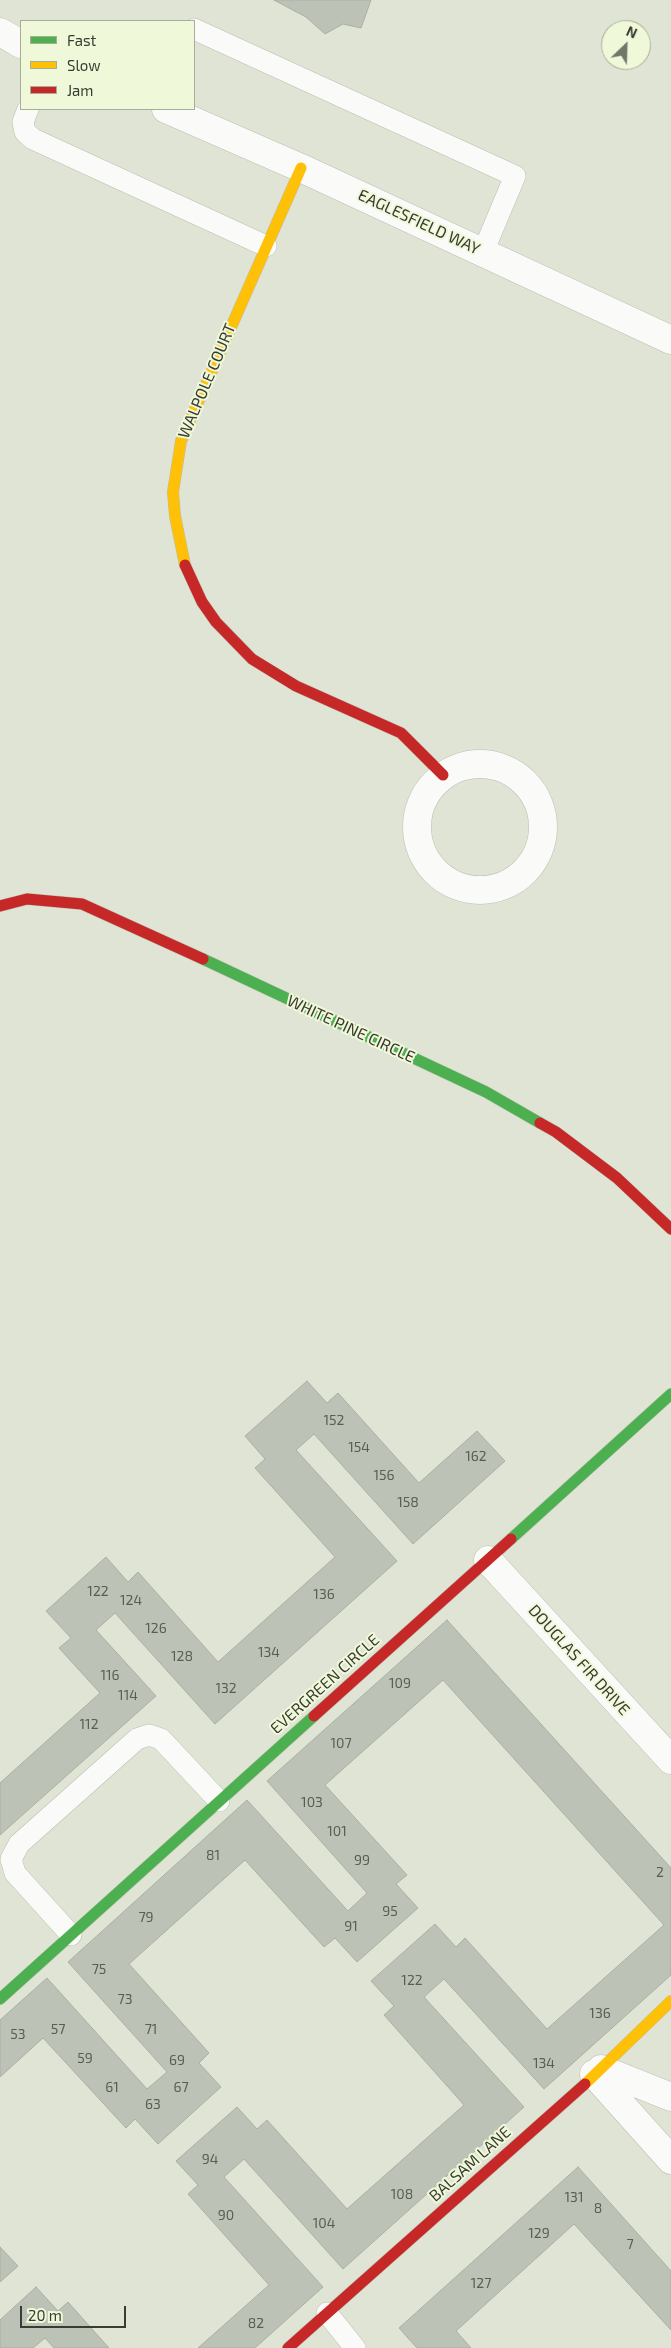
<!DOCTYPE html>
<html>
<head>
<meta charset="utf-8">
<style>
  body { margin:0 }
  #map { position:relative; width:671px; height:2348px; overflow:hidden; background:#e0e4d4; font-family:"Exo 2",sans-serif }
  canvas { display:block }
  .legend { position:absolute; left:20px; top:20px; width:175px; height:90px; box-sizing:border-box; background:#f0f8da; border:1px solid #a7ad96; margin:0; padding:6px 9px; list-style:none; font-size:15px; color:#393c30 }
  .legend li { display:flex; align-items:center; gap:10px; height:25px }
  .legend b { width:25px; border:1px solid #a7ad96 }
  .north { position:absolute; left:601px; top:20px; width:50px; height:50px; box-sizing:border-box; background:#f0f8da; border:1px solid #a7ad96; border-radius:50%; rotate:24deg; font-size:14px; font-weight:700; line-height:20px; text-align:center; color:#393c30 }
  .north::after { content:''; display:block; margin:auto; width:18px; height:22px; background:#737769; clip-path:polygon(50% 0,100% 100%,50% 72%,0 100%) }
  .scale { position:absolute; left:20px; top:2306px; width:106px; height:22px; box-sizing:border-box; border:2px solid #393c30; border-top:0; padding-left:6px; font-size:15px; line-height:18px; white-space:nowrap; color:#393c30; -webkit-text-stroke:4px #f0f8da; paint-order:stroke }
</style>
</head>
<body>
<div id="map">
<canvas width="671" height="2348"></canvas>
<ul class="legend">
<li><b style="height:6px;background:#4caf50"></b>Fast</li>
<li><b style="height:6px;background:#ffc107"></b>Slow</li>
<li><b style="height:6px;background:#c62828"></b>Jam</li>
</ul>
<div class="north">N</div>
<div class="scale">20 m</div>
</div>
<script>
const ctx = document.querySelector('canvas').getContext('2d');
ctx.lineJoin = 'round';
function fill(path, color) { ctx.fillStyle = color; ctx.fill(path, 'evenodd'); }
const shape = rows => new Path2D(rows.map(r => 'M' + r).join(''));
function strokePath(path, color, width, dash) { ctx.strokeStyle = color; ctx.lineWidth = width; ctx.lineCap = dash ? 'butt' : 'round'; ctx.setLineDash(dash || []); ctx.stroke(path); }
function label(font, color, halo, rows, align = 'center') {
  ctx.font = font + ' "Exo 2",sans-serif'; ctx.lineWidth = 4; ctx.setLineDash([]); ctx.textBaseline = 'middle'; ctx.strokeStyle = halo; ctx.fillStyle = color; for (const [text, x, y, turn = 0] of rows) {
    ctx.save(); ctx.translate(x, y); ctx.rotate((+turn || 0) * Math.PI / 180); ctx.textAlign = isNaN(turn) ? turn : align; if (halo) ctx.strokeText(text, 0, 0); ctx.fillText(text, 0, 0); ctx.restore();
  }
}
const building = shape([
  [274,0,371,0,361,28,343,24,325,34,306,17,274,0],
  [307,1381,327,1403,338,1393,419,1483,477,1431,505,1461,413,1544,314,1434,296,1450,397,1561,215,1724,115,1613,96,1630,156,1696,0,1835,0,1783,100,1693,59,1648,71,1638,46,1611,106,1557,128,1582,138,1572,218,1662,335,1557,255,1468,265,1459,245,1436,307,1381],
  [447,1620,671,1868,671,1975,544,2089,444,1979,424,1997,524,2107,343,2269,244,2159,224,2177,323,2287,255,2348,198,2348,269,2285,188,2194,198,2185,176,2161,237,2107,257,2129,267,2120,347,2209,464,2105,384,2015,394,2006,371,1981,435,1924,456,1947,465,1938,547,2029,664,1925,443,1680,325,1785,407,1875,396,1884,418,1908,357,1962,335,1938,324,1947,245,1860,129,1964,209,2053,199,2063,221,2087,158,2144,135,2119,126,2128,43,2038,0,2077,0,2020,47,1978,147,2089,167,2072,68,1962,247,1800,348,1911,367,1893,267,1781,447,1620],
  [578,2167,671,2271,671,2330,574,2224,456,2331,471,2348,417,2348,399,2328,578,2167],
  [0,2247,18,2266,0,2282,0,2247],
  [36,2287,58,2311,68,2302,109,2348,54,2348,45,2338,33,2348,0,2348,0,2320,36,2287]
]);
fill(building, '#bdc2b7');
strokePath(building, '#aaafa3', 1);
const lane = shape([
  [194,29,515,176,483,252],
  [28,109,23,122,25,132,33,139,266,246],
  [71,1935,15,1873,11,1859,19,1844,137,1739,149,1735,161,1739,219,1801],
  [327,2313,355,2348]
]);
const street = shape([
  [0,32,21,44],
  [166,109,301,168,671,340],
  '417 827a63 63 0 1 1 126 0a63 63 0 1 1-126 0Z',
  [488,1560,671,1760],
  [601,2069,671,2097],
  [594,2074,671,2160]
]);
const fast = shape([
  [203,959,486,1092,540,1123],
  [511,1539,671,1394],
  [0,1999,314,1716]
]);
const slow = shape([
  [185,565,175,516,173,492,181,441,301,168],
  [585,2084,671,2001]
]);
const jam = shape([
  [185,565,202,602,216,622,252,659,296,686,401,733,443,775],
  [0,906,27,899,82,904,203,959],
  [540,1123,556,1132,617,1178,671,1229],
  [314,1716,511,1539],
  [288,2348,585,2084]
]);
strokePath(lane, '#bbbfb2', 22);
strokePath(street, '#bbbfb2', 29);
strokePath(fast, '#bbbfb2', 12);
strokePath(slow, '#bbbfb2', 12);
strokePath(jam, '#bbbfb2', 12);
strokePath(lane, '#fafbf9', 21);
strokePath(street, '#fafbf9', 28);
strokePath(fast, '#4caf50', 11);
strokePath(slow, '#ffc107', 11);
strokePath(jam, '#c62828', 11);
label('14px', '#5a5e52', null, [
  ["152",334,1420],
  ["154",359,1447],
  ["162",476,1456],
  ["156",384,1475],
  ["158",408,1502],
  ["122",98,1591],
  ["136",324,1594],
  ["124",131,1600],
  ["126",156,1628],
  ["134",269,1652],
  ["128",182,1656],
  ["116",110,1675],
  ["109",400,1683],
  ["132",226,1688],
  ["114",128,1695],
  ["112",89,1724],
  ["107",341,1743],
  ["103",312,1802],
  ["101",337,1831],
  ["81",213,1855],
  ["99",362,1860],
  ["2",660,1872],
  ["95",390,1911],
  ["79",146,1917],
  ["91",351,1926],
  ["75",99,1969],
  ["122",412,1980],
  ["73",125,1999],
  ["136",600,2013],
  ["57",58,2029],
  ["71",151,2029],
  ["53",18,2034],
  ["59",85,2058],
  ["69",177,2060],
  ["134",544,2063],
  ["61",112,2087],
  ["67",181,2087],
  ["63",153,2104],
  ["94",210,2159],
  ["108",402,2194],
  ["131",574,2197],
  ["8",598,2208],
  ["90",226,2215],
  ["104",324,2223],
  ["129",539,2233],
  ["7",630,2244],
  ["127",481,2283],
  ["82",256,2323]
]);
label('16px', '#393c30', '#f0f8da', [
  ["EAGLESFIELD WAY",419,222,25],
  ["WALPOLE COURT",207,381,-67],
  ["WHITE PINE CIRCLE",351,1029,25],
  ["DOUGLAS FIR DRIVE",579,1660,48],
  ["EVERGREEN CIRCLE",325,1684,-42],
  ["BALSAM LANE",470,2164,-42]
]);
</script>
</body>
</html>
